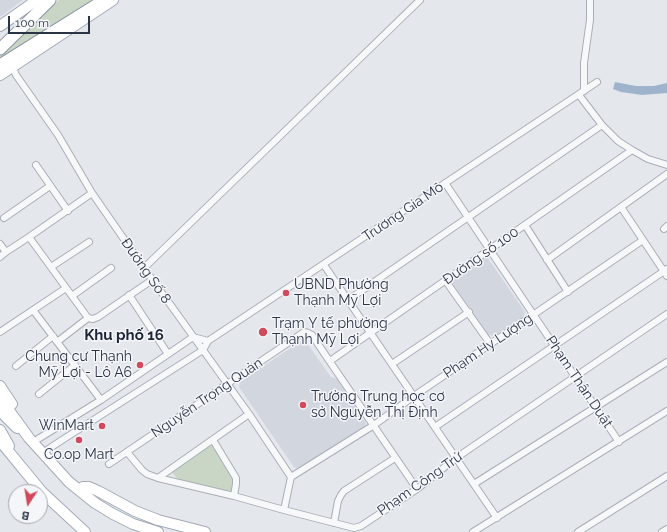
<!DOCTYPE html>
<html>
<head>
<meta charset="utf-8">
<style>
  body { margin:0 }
  #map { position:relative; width:667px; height:532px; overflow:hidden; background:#e4e7ec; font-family:Raleway,sans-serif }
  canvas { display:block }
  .north { position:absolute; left:8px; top:484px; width:40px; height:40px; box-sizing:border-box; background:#f4f6f9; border:1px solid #a4a8b1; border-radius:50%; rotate:192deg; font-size:11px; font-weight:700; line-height:16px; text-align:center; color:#2b3445 }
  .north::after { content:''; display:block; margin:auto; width:14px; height:18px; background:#d1495b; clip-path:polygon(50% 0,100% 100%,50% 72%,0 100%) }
  .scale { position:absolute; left:8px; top:16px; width:82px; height:18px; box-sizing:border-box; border:2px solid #2b3445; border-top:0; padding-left:5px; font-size:12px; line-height:14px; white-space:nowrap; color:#2b3445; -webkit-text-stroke:3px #f4f6f9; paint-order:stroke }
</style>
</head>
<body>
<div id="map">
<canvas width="667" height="532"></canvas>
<div class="north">B</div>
<div class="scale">100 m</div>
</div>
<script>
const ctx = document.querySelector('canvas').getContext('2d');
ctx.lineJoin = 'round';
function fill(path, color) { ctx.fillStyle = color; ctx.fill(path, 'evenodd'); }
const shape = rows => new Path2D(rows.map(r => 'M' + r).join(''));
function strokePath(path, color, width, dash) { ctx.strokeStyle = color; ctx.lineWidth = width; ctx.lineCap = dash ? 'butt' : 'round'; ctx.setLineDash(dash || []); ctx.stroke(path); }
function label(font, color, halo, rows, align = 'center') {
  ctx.font = font + ' Raleway,sans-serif'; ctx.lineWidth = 3; ctx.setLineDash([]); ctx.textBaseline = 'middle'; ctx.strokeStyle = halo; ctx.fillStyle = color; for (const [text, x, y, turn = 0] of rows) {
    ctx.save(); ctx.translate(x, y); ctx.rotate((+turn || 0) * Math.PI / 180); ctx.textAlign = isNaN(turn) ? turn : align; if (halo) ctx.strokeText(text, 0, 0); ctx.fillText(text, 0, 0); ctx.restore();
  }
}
fill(shape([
  [0,0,23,0,0,17],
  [487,257,525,312,523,318,495,336,488,335,453,284,453,281,454,277,481,258],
  [304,339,331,377,337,379,366,423,364,428,300,469,294,467,239,387,240,382]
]), '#d2d6de');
fill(shape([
  [59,0,100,0,0,59,0,55,35,20],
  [209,446,216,447,236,477,232,490,231,491,227,492,179,480,173,474,173,471,176,468]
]), '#c9d6c5');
fill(shape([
  [615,82,636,86,654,86,667,83,667,93,642,95,621,92,613,89]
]), '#9fb4cc');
const street = shape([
  [12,65,16,75,58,135,92,193,144,268,249,414,291,477],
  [584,91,584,63,590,20,590,0],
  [579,95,602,125,618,141,632,150,648,159,667,165],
  [36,165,68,211],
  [445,183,619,442],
  [621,207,667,276],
  [4,218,50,186],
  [525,225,568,292],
  [664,229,667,226],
  [29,237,88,318,93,319,98,317,152,280],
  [0,244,6,252],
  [0,257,6,252,29,237,92,193],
  [547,260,667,174],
  [324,265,497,518],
  [51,267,89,242],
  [144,268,420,0],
  [445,280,491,345],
  [129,295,168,354],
  [72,296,111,268],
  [348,300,602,125],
  [33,310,101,400],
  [0,332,66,288],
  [57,342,88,318],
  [330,361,632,150],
  [392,364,469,312],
  [16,366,53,336],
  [39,394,75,365],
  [435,427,667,269],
  [38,439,101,400,193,337,208,341],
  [213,440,236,478,236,484,234,496],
  [47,450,59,442,203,350,208,341,597,82],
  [127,452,142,470,147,474,158,478,234,496,284,510,354,528,361,526,417,489,456,458,667,314],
  [109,464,304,332,308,333,312,335,326,356,417,489],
  [291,477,374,425,414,396,643,240],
  [158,478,249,414],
  [474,484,667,362],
  [284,510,291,477],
  [334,523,338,501,341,495,344,491,395,458],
  [473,532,667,411],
  [578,532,667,476],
  [662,532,667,529]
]);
const primary = shape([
  [0,26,37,0],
  [0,75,113,0],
  [0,386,12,404],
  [0,398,29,438,69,482,95,503,113,514,133,524,158,532],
  [0,411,17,428],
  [0,430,9,446],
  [0,441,42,492,85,532],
  [83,487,89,487,98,491,135,511,158,520,205,532]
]);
const highway = shape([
  [0,49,50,0],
  [0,65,104,0]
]);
strokePath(street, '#a9aeb7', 8);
strokePath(primary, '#a3abb8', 12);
strokePath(highway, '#8b94a3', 13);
strokePath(street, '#f7f8fa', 6);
strokePath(primary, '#fff', 10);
strokePath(highway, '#fff', 11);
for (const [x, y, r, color] of [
  [286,293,4,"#d1495b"],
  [263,332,5,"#d1495b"],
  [140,365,4,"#d1495b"],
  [303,405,4,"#d1495b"],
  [102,426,4,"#d1495b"],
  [79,440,4,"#d1495b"]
]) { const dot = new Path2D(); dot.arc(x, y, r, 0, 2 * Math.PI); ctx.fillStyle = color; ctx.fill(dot); strokePath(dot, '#f4f6f9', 1.5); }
label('14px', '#2b3445', '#f4f6f9', [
  ["Trương Gia Mô",403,212,-34],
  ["Đường số 100",481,256,-35],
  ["Đường Số 8",146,271,55],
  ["Phạm Hy Lượng",488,346,-34],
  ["Phạm Thận Duật",579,382,56],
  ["Nguyễn Trọng Quản",207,398,-34],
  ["Phạm Công Trứ",420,484,-35]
]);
label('14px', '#2b3445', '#f4f6f9', [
  ["UBND Phường",294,285],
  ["Thạnh Mỹ Lợi",294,301],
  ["Trạm Y tế phường",272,324],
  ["Thạnh Mỹ Lợi",272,340],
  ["Chung cư Thạnh",132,357,"right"],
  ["Mỹ Lợi - Lô A6",132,373,"right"],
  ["Trường Trung học cơ",311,397],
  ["sở Nguyễn Thị Định",311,413],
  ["WinMart",94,426,"right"],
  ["Co.op Mart",79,455,"center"]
], 'left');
label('bold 15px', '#1d2536', '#f4f6f9', [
  ["Khu phố 16",124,335]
]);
</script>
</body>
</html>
